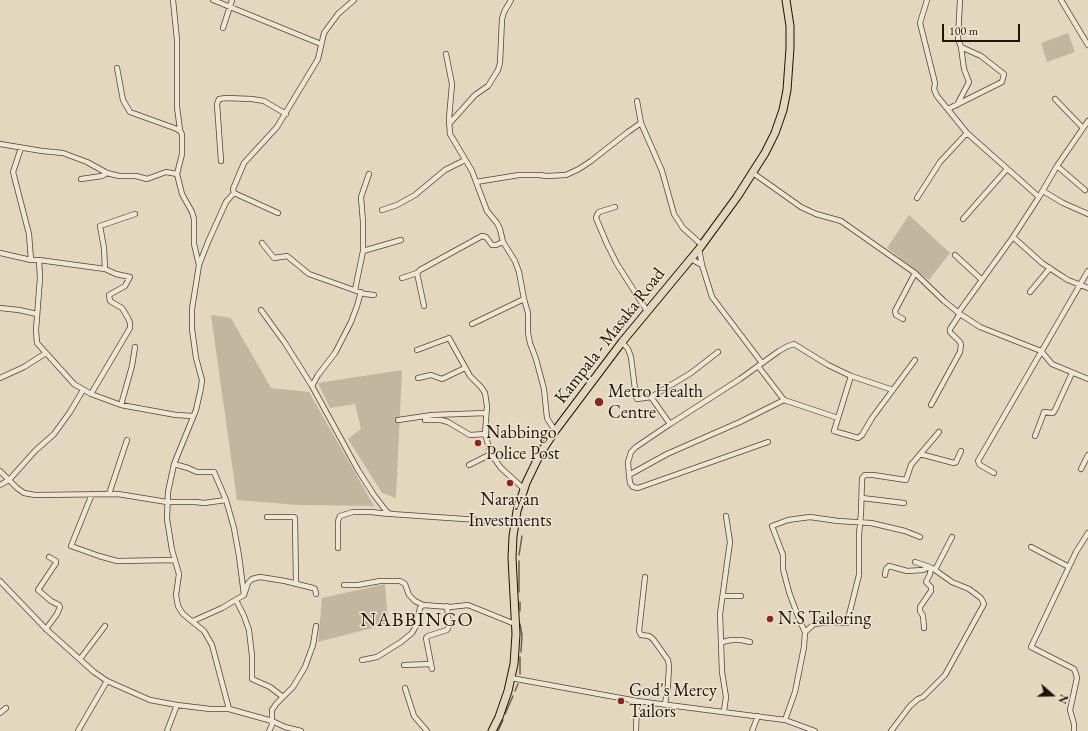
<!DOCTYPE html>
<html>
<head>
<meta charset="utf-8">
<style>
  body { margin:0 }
  #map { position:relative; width:1088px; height:731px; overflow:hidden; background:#e3d7be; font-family:"EB Garamond",serif }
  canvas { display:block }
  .north { position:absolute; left:1032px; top:675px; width:40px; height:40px; -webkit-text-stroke:3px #ede5d5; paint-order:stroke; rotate:110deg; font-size:11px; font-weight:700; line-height:16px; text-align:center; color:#201404 }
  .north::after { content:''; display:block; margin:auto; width:14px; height:18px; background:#201404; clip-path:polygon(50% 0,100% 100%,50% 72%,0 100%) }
  .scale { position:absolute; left:942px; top:24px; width:78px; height:18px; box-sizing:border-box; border:2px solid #201404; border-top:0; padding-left:5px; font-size:12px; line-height:14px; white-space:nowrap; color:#201404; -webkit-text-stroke:3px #ede5d5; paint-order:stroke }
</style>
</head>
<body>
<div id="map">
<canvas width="1088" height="731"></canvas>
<div class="north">N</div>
<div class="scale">100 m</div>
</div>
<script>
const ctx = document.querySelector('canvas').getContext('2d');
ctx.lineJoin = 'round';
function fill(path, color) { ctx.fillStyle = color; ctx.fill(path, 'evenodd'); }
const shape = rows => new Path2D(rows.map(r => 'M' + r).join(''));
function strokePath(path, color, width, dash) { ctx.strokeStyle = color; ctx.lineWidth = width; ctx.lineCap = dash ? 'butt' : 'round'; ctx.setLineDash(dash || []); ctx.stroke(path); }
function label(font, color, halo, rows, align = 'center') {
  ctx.font = font + ' "EB Garamond",serif'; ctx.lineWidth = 3; ctx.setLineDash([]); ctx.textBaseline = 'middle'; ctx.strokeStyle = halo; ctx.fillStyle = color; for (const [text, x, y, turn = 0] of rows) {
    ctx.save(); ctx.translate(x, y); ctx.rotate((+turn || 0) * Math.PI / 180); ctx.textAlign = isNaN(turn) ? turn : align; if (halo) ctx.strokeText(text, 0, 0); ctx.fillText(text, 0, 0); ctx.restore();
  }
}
fill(shape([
  [1068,33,1075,52,1047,62,1041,43],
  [909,215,950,253,929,280,887,248],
  [211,315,231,318,271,388,309,392,374,506,298,505,237,500],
  [402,370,396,498,382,493,348,439,361,429,355,404,330,408,318,383],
  [385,584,388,624,318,642,322,598]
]), '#c2b69e');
strokePath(shape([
  [519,555,522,536],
  [519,561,519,592],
  [520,602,520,611],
  [520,624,522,635,521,652],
  [520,674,520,657],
  [515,691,518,684],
  [505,714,513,696],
  [498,731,503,720]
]), '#6d614e', 1.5);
const minor = shape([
  [173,0,177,40,177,107,180,130],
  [213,0,321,44],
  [927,0,920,23,935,83,934,89,937,96,967,133,1039,197],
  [1061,0,1088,45],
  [223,28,232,0],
  [446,54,452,84,449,119,450,134,472,171,487,211,497,223,500,229,503,242,515,261,519,272,524,299],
  [117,68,123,100,130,112,177,129,181,132,182,135,182,154,177,174,182,194,192,212,194,219,194,244,199,265],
  [1055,99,1083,128],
  [637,101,641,123,662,171,674,214,683,228,702,245],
  [957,105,969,82,964,69,961,47],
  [948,109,1002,82,1004,74,981,56,961,47,958,39,960,0],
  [449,124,475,95,488,86,498,70,500,63,502,19,504,12,511,0],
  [0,144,42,151,63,153,87,162,107,173,119,176,136,176,147,179,166,172,177,174],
  [21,148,13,172,29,234,31,260,39,260,40,278,36,330,37,343,74,384,91,394,121,405,176,415,193,416],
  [221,161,217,104,219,99,226,98,252,99,264,101,286,114],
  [1057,166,1085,190],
  [753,173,801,207,816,214,841,221,915,273,944,301,960,314,980,327,1041,351,1052,364,1088,379],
  [81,179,102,176,107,173],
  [476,182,519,175,539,175,547,176,566,175,579,169,591,161,628,132,641,123],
  [1043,191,1063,203,1088,214],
  [234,193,278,213],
  [917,198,940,162,967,133],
  [615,207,599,212,597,215,596,218,607,244,617,264,647,311],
  [382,210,397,205,415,195,445,170,465,160],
  [963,219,1007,169],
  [1013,237,1042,263,1057,273,1068,280,1088,288],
  [262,243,274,258,287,256,309,274,365,294,374,295],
  [699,249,702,265,712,297,762,363],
  [363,251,363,222,361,197,369,174],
  [0,253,31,260],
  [955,255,981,279],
  [691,259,702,265],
  [39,260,105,269,116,274,130,277,125,286,109,295,110,301,122,308,128,318,130,323,130,328,91,394],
  [105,269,104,248,100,226,135,214],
  [402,278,417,273],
  [355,290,363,251,401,240],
  [1030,292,1050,268],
  [424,306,417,273,420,270,482,236,486,237,492,245,496,245,503,242],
  [0,308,19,310,37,314],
  [261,310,285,343,312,386,358,470,374,495,387,512,391,514,479,520,514,524],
  [958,313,1013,237,1039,197,1057,166,1088,121],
  [903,319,896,315,895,311,915,273],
  [472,324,524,299,528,313,528,333,530,343,536,359,544,389,547,418,555,431],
  [622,342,628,349,631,357,636,397,637,399,651,397,691,373,718,352],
  [417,350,449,338,470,376,481,387,485,393,487,406,485,434,491,454,501,468,524,489],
  [851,376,834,431,858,438,862,435,872,418,915,360],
  [0,378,24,367,46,353],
  [418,378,431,375,442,379,465,368],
  [312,386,318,375,335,353,351,322,357,306,361,292],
  [651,397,670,424,740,379,779,351,788,346,794,344,828,365,851,376,893,390],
  [784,400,838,418],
  [121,405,132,366,135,347],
  [931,405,960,352,961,345,960,342,950,332,950,329,960,314],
  [398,420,432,415,486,413],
  [425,420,441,420,448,422,470,435,485,434],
  [670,424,636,447,631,452,628,462,629,475,630,483,633,487,638,488,768,442],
  [1035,436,1043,415,1044,412,1053,413,1055,410,1072,373],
  [920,454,954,463,956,462,961,451],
  [174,464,188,468,197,472,214,472,226,500,234,528,239,556,244,595],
  [469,465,491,454],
  [1081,469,1088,455],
  [0,471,17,488,24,493,35,495,118,494,167,502,195,502,204,503,226,500],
  [994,473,980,465,978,461,1088,271],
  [629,475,667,454,740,422,784,400,758,366],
  [0,485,9,480,35,451,54,434,70,412,83,390],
  [92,494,71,546,99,556,117,561,175,560],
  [109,494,127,440],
  [862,498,904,503],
  [267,517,294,517,295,518,296,584],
  [1031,547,1069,567],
  [338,548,338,521,340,516,353,512,371,512,389,514],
  [915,562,930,567],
  [885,575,886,569,889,566,907,571,923,570,929,567],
  [645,577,639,631,641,635,649,636,653,639,668,660,669,666,668,685,665,704],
  [0,581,46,629,94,672,107,681,150,700,177,705],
  [344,585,358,585,380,581,400,581,405,584,409,595,415,601,423,605,450,607,468,605,515,624],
  [723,596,741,596],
  [236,600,244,616,249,630,252,656,252,679,270,687,283,697],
  [193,621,222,608,244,595,248,583,252,579,260,577,285,581,313,588,315,589,316,594],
  [924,628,923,616,920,611,920,607,931,591,931,587,926,582,930,574,931,568,935,569],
  [46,629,57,614,60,607,59,605,51,601,38,590,56,563,56,561,49,557],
  [805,632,814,624,831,622,847,623,859,575,859,535,861,513,862,478,865,475,873,475,906,480,911,465,939,432],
  [721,643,720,614,730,542,726,516],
  [80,659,105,626],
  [362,660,377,657,401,642,412,633,416,626,420,608,423,605],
  [404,665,431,664],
  [432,669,426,638,428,636,447,630,449,626,447,606],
  [511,678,637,701,785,720,815,731],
  [405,688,414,716,427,731],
  [229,709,212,645,204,631,183,614,178,606,176,595,179,574,172,550,167,519,168,492,174,464,196,410,201,388,202,380,196,358,192,329,192,309,199,265,208,242,226,202,234,193,233,189,244,163,277,127,318,59,324,33,338,14,354,0],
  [724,711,726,697,722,672,721,643,726,641,732,640,741,640,750,642],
  [0,713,6,708],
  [785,720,795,692,804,647,805,632,799,619,789,592,783,569,783,555,772,526,788,520,810,517,838,521,871,523,905,531,920,537],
  [78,731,107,681],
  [167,731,177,705,210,709,229,709,272,721,285,727,301,731],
  [269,731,272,725,272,710,276,704,293,687,305,667,313,645,316,626],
  [636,731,637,701],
  [752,731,758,716],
  [891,731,910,706,918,699,923,697,945,675,984,604,981,598,969,589,952,582,935,570,952,537],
  [1074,731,1074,724,1070,710,1077,678,1076,674,1074,669,1031,647,1076,552,1088,533]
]);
const primary = shape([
  [492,731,499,717,508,691,514,664,516,634,512,558,513,536,517,511,526,483,541,452,555,431,622,342,699,249,737,197,765,153,775,133,783,110,787,90,790,48,790,26,786,0]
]);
strokePath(minor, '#514532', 6);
strokePath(primary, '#201404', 9);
strokePath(minor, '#ede5d5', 4.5);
strokePath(primary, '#e3d7be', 7);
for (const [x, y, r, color] of [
  [599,402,5,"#8f2418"],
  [478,443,4,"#8f2418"],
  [510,483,4,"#8f2418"],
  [770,619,4,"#8f2418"],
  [621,701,4,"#8f2418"]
]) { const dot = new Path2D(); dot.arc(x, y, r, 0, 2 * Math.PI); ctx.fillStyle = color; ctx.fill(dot); strokePath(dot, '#ede5d5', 1.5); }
label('18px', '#201404', '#ede5d5', [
  ["Kampala - Masaka Road",610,336,-52]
]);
label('18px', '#201404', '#ede5d5', [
  ["Metro Health",608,392],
  ["Centre",608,413],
  ["Nabbingo",486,433],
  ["Police Post",486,454],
  ["Narayan",510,500,"center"],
  ["Investments",510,521,"center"],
  ["N.S Tailoring",778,619],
  ["God's Mercy",629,691],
  ["Tailors",629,712]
], 'left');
ctx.letterSpacing = '1px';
label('20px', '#201404', '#ede5d5', [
  ["NABBINGO",417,621]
]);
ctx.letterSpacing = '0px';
</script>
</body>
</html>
